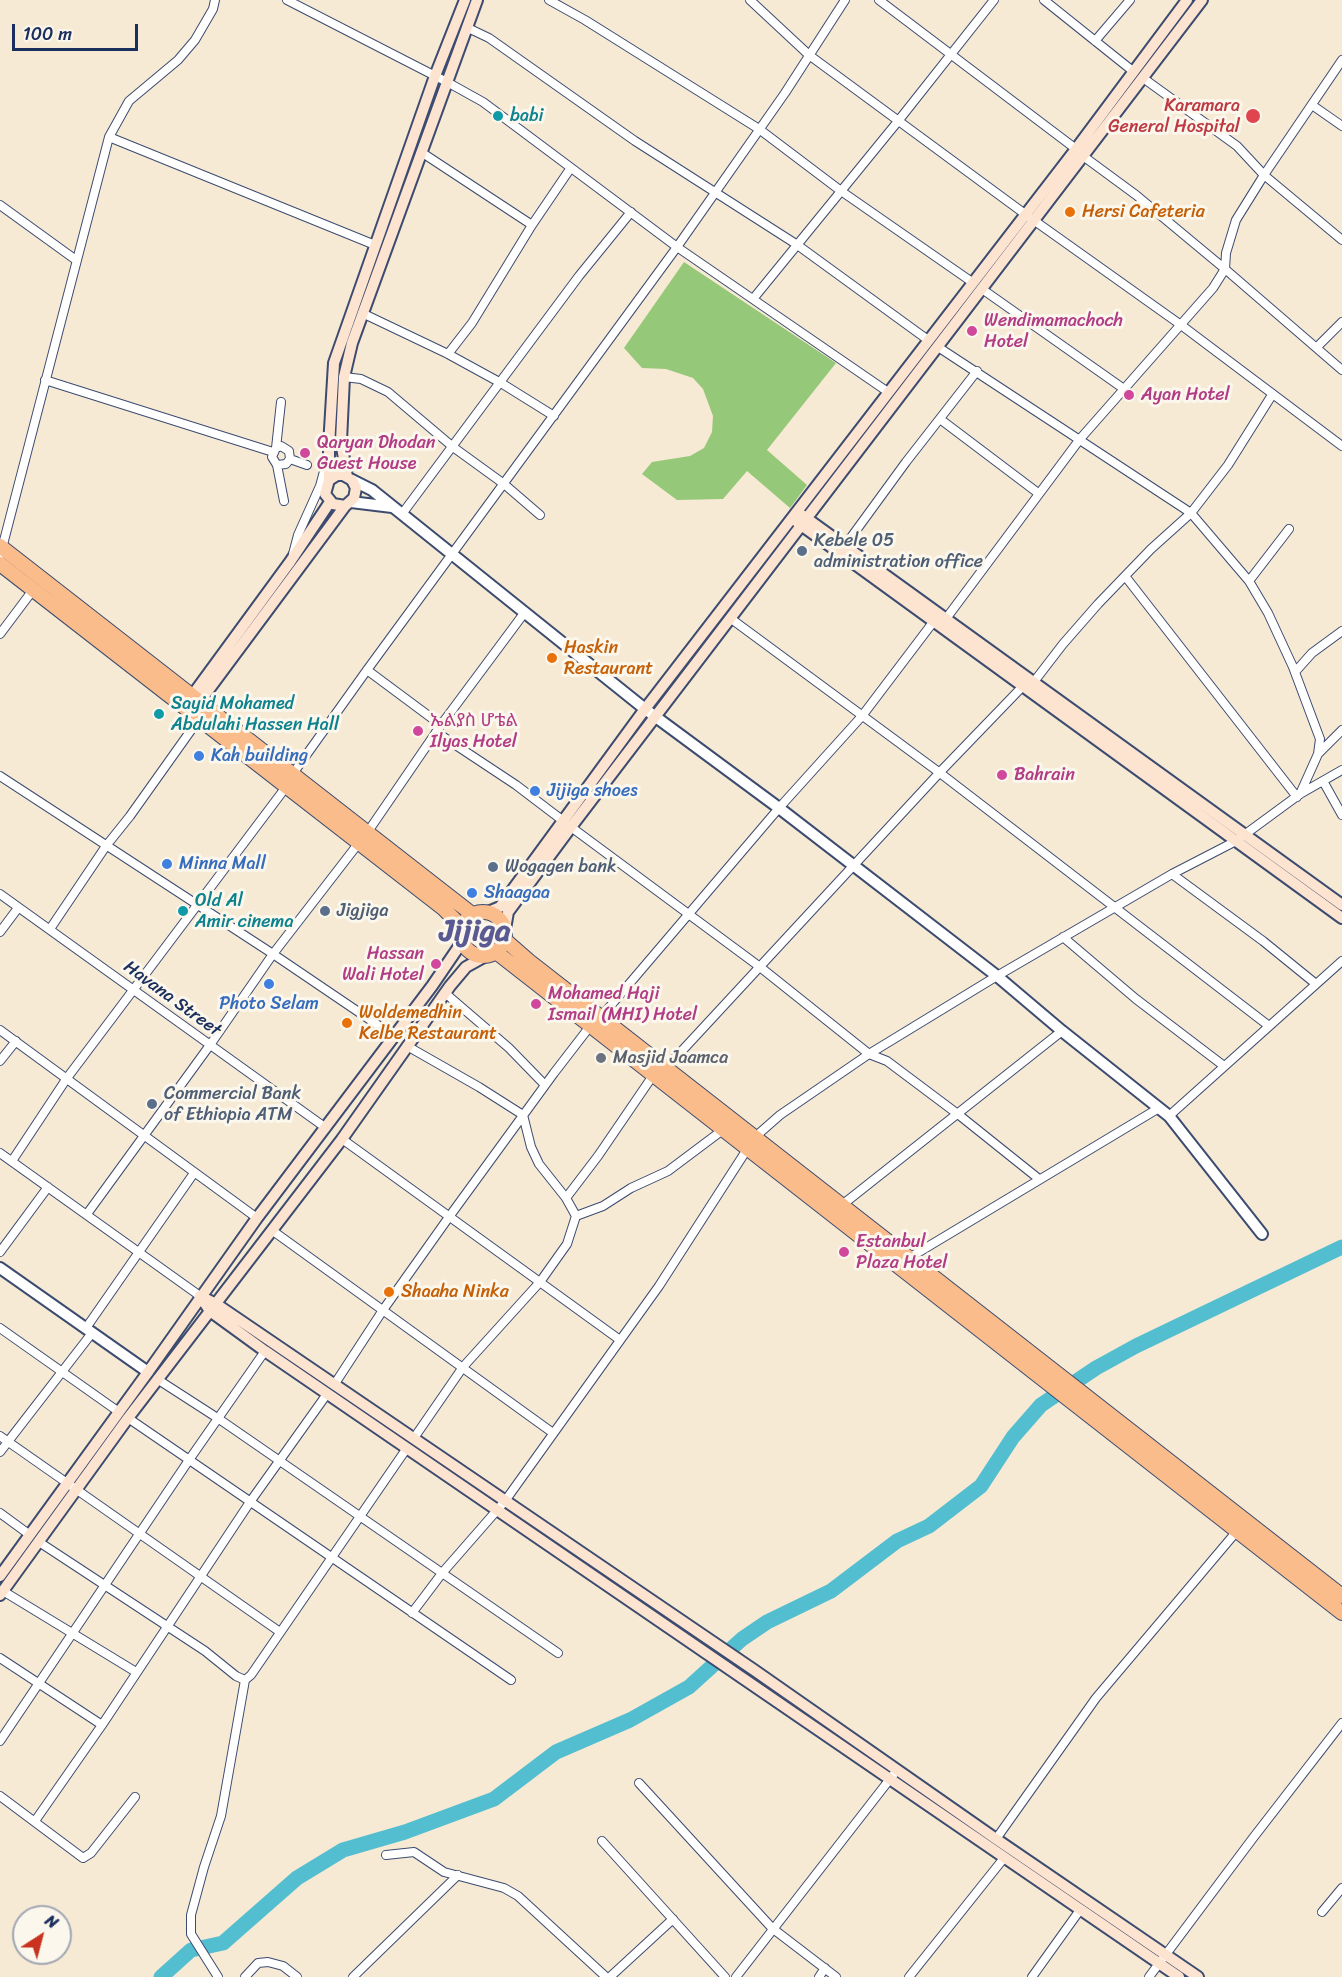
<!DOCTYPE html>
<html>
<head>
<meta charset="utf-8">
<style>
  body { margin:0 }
  #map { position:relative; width:1342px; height:1977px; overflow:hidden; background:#f6ead4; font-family:Sriracha,sans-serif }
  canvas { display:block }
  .north { position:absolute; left:12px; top:1905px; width:60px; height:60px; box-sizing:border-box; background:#fbf7ec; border:2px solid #a1a7b3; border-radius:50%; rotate:36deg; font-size:16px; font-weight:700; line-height:24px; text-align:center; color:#1b2f5e }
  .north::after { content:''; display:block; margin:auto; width:21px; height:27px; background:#c8321e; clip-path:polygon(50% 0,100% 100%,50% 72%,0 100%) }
  .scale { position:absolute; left:12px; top:24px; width:126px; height:27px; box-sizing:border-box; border:3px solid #1b2f5e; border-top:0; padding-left:8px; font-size:18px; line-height:21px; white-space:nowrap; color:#1b2f5e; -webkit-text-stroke:4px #fbf7ec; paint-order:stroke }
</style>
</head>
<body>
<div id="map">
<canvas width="1342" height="1977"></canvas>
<div class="north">N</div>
<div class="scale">100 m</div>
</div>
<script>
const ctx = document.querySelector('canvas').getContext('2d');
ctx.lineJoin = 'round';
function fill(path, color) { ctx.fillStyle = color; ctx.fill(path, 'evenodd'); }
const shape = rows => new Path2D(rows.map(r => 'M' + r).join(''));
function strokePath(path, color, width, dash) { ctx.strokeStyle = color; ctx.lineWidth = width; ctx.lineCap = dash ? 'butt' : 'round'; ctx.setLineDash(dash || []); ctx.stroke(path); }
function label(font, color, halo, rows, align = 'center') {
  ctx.font = font + ' Sriracha,"Noto Sans Ethiopic",sans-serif'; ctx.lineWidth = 6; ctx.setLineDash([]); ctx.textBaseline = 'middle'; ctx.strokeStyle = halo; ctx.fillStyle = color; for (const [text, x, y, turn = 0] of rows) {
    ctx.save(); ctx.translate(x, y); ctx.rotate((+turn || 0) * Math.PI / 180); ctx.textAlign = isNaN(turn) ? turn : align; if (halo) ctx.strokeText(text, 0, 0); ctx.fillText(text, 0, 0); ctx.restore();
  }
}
fill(shape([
  [684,262,836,363,767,450,807,485,790,508,747,471,723,499,677,500,642,474,652,462,690,456,704,448,712,432,713,416,703,389,693,378,666,369,642,368,624,348]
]), '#96c879');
strokePath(shape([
  [161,1977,191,1950,223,1943,297,1878,343,1850,405,1832,494,1799,556,1752,630,1720,689,1687,742,1639,767,1622,831,1591,897,1541,929,1526,981,1486,1013,1437,1041,1405,1096,1368,1136,1346,1342,1247]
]), '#54bed1', 15);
const minor = shape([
  [287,0,447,82,483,102,677,247,888,392],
  [549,0,585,20,759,129,841,191,972,282],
  [750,0,809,55,1025,214,1181,325,1342,446],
  [879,0,1076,149],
  [1044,0,1134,72],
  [468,28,489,38,635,141,796,244,928,340],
  [1095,41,1130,0],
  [1143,78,1237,146,1264,175,1342,240],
  [1312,105,1342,126],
  [109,137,375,245],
  [421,152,532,225],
  [1083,156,1136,195,1225,269,1342,370],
  [0,205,76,260],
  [982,289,1124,389],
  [753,299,899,120,994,0],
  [362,313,448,354,501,383,554,416],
  [938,347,1191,513,1249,581,1268,613,1293,667,1320,739,1318,754,1300,794],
  [1317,347,1342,322],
  [448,354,472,323,532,225,570,169],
  [344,377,361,379,388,392,453,447,504,484,540,515],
  [45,380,273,452],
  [940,419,1038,493],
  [276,448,281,446,289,451,290,459,286,464,277,465,272,457,276,448,281,402],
  [290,459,307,465],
  [277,465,284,501],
  [402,514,579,276,631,212],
  [844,547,906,462,977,371],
  [293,554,298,535,320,486,326,464],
  [0,556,109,137,129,101,178,60,195,40,213,9,215,0],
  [1125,576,1297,797],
  [1249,581,1289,529],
  [730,618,940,773,1269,1026],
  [945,620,1080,439,1213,288,1225,269,1226,253,1236,220,1264,175,1342,60],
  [0,634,33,590],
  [367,670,441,725],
  [1295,672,1312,653,1342,631],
  [436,732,516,785,562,820],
  [1318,754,1342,730],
  [292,775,367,670,677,247,785,93,845,0],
  [0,776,273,954,394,1036],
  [1323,781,1342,815],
  [571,827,760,967,869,1054,887,1061,959,1115,1039,1179],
  [367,833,441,725,525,612],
  [1172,874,1263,941,1316,984],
  [0,894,326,1128],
  [50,929,106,846,130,816,199,719],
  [0,932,18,908],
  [1063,937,1136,999,1224,1066],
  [445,993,509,1048,545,1085],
  [601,1017,779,808,862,716,934,621],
  [0,1030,257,1218],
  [407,1046,479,1087,523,1115,531,1147,539,1164,566,1198,576,1216,567,1244,540,1282,463,1367,414,1438],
  [0,1061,16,1041],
  [666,1068,942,770,1023,686,1033,683,1063,644,1098,604,1151,549,1191,513,1228,465,1272,395],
  [1169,1116,1342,961],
  [342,1139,620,1340],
  [0,1153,200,1296],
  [12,1161,67,1078,286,787],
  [566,1198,598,1156,654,1074],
  [842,1205,1062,1031],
  [87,1214,210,1045,273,954,358,844],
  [576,1216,603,1206,631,1188,668,1171,724,1129],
  [273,1231,553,1433],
  [0,1252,48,1187],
  [909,1258,1159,1108],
  [0,1328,119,1412],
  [86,1328,194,1173],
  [157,1379,219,1419,558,1653],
  [334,1385,383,1310,449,1217,554,1073,591,1025],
  [128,1418,511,1680],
  [0,1436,280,1632],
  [0,1452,92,1333],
  [0,1513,30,1535],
  [39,1542,205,1651,236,1676,245,1680],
  [3,1591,136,1672],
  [412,1613,443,1572,505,1501,659,1286,755,1137,780,1115,869,1054,997,976,1172,874,1236,841,1300,794,1342,770],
  [0,1658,102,1725],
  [0,1741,189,1460,265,1351],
  [639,1783,772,1928,836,1977],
  [0,1796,83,1858,91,1853,135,1797],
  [35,1821,102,1725,250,1502,327,1394],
  [996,1839,1096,1698,1237,1531],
  [602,1841,725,1977],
  [386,1855,414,1852,444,1872,504,1888,518,1896,606,1977],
  [1322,1912,1342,1888],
  [218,1977,191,1934,191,1915,204,1867,221,1816,245,1680,251,1675,407,1448],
  [245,1977,258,1963,268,1962,283,1966,297,1977],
  [353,1977,458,1875],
  [610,1977,673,1919],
  [736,1977,897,1770],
  [819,1977,825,1968],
  [909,1977,1004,1858],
  [1032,1977,1080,1910],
  [1149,1977,1253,1838,1342,1723]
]);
const tertiary = shape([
  [352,480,372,490,645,709,779,808,997,976,1062,1031,1169,1116,1262,1234],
  [351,502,392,507],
  [0,1268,148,1372]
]);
const secondary = shape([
  [347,477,341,441,344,377,352,343,477,0],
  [329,480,329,446,334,363,435,76,465,0],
  [802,515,1342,905],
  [797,522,1342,918],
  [189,700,290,562,330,502],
  [195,708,345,506,354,498,356,488,352,480,343,475,337,475,329,480,325,494,333,504,345,506],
  [488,912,500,907,645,709,1076,149,1187,0],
  [505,929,508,912,571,827,1202,0],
  [200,1296,216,1304,754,1670,996,1839,1198,1977],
  [202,1299,210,1311,265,1351,1179,1977],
  [0,1576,148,1372,257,1218,432,986,462,942],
  [0,1595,128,1418,342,1139,450,986,466,967,484,957]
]);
const trunk = shape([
  [0,546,472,914],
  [0,564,444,909,461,926],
  '461 934a22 22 0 1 1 44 0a22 22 0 1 1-44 0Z',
  [505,940,529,961,1342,1596],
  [496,952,1342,1613]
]);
strokePath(minor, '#3c4b70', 10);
strokePath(tertiary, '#3c4b70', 14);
strokePath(secondary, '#3c4b70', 14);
strokePath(trunk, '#3c4b70', 16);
strokePath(minor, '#fff', 8);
strokePath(tertiary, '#fff', 10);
strokePath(secondary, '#fde4d0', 10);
strokePath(trunk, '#f9bc8a', 14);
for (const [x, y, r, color] of [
  [498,116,6,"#0f9aa8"],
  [1253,116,8,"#e0444e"],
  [1070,212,6,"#e8710a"],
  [972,331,6,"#d1479c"],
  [1129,395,6,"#d1479c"],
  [305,453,6,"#d1479c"],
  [802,551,6,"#5c6f8a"],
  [552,658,6,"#e8710a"],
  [159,714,6,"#0f9aa8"],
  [418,731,6,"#d1479c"],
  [199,756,6,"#3f7fe0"],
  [1002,775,6,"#d1479c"],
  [535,791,6,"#3f7fe0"],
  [167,864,6,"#3f7fe0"],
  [493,867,6,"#5c6f8a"],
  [472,893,6,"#3f7fe0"],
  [183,911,6,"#0f9aa8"],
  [325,911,6,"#5c6f8a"],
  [436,964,6,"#d1479c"],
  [269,984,6,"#3f7fe0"],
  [536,1004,6,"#d1479c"],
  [347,1023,6,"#e8710a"],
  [601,1058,6,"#6b7280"],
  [152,1104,6,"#5c6f8a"],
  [844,1252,6,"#d1479c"],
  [389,1292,6,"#e8710a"]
]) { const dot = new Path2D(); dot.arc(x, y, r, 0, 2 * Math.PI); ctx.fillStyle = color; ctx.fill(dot); strokePath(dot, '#fbf7ec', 2); }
label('18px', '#be3a42', '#fbf7ec', [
  ["Karamara",1240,106],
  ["General Hospital",1240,127]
], 'right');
label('18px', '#0d838f', '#fbf7ec', [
  ["babi",510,116],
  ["Sayid Mohamed",171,704],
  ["Abdulahi Hassen Hall",171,725],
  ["Old Al",195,901],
  ["Amir cinema",195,922]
], 'left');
label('18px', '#c56008', '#fbf7ec', [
  ["Hersi Cafeteria",1082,212],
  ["Haskin",564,648],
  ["Restaurant",564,669],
  ["Woldemedhin",359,1013],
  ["Kelbe Restaurant",359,1034],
  ["Shaaha Ninka",401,1292]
], 'left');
label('18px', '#b23c85', '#fbf7ec', [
  ["Wendimamachoch",984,321],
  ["Hotel",984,342],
  ["Ayan Hotel",1141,395],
  ["Qaryan Dhodan",317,443],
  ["Guest House",317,464],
  ["ኤልያስ ሆቴል",430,721],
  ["Ilyas Hotel",430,742],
  ["Bahrain",1014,775],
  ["Hassan",424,954,"right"],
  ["Wali Hotel",424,975,"right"],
  ["Mohamed Haji",548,994],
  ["Ismail (MHI) Hotel",548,1015],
  ["Estanbul",856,1242],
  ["Plaza Hotel",856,1263]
], 'left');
label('18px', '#4e5e75', '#fbf7ec', [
  ["Kebele 05",814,541],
  ["administration office",814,562],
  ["Wogagen bank",505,867],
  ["Jigjiga",337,911],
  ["Commercial Bank",164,1094],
  ["of Ethiopia ATM",164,1115]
], 'left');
label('18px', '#366cbe', '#fbf7ec', [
  ["Kah building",211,756],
  ["Jijiga shoes",547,791],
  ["Minna Mall",179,864],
  ["Shaagaa",484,893],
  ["Photo Selam",269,1004,"center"]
], 'left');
label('18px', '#1b2f5e', '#fbf7ec', [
  ["Havana Street",172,999,36]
]);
label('18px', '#5b616d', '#fbf7ec', [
  ["Masjid Jaamca",613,1058]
], 'left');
label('bold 30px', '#595a92', '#fbf7ec', [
  ["Jijiga",475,932]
]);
</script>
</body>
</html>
